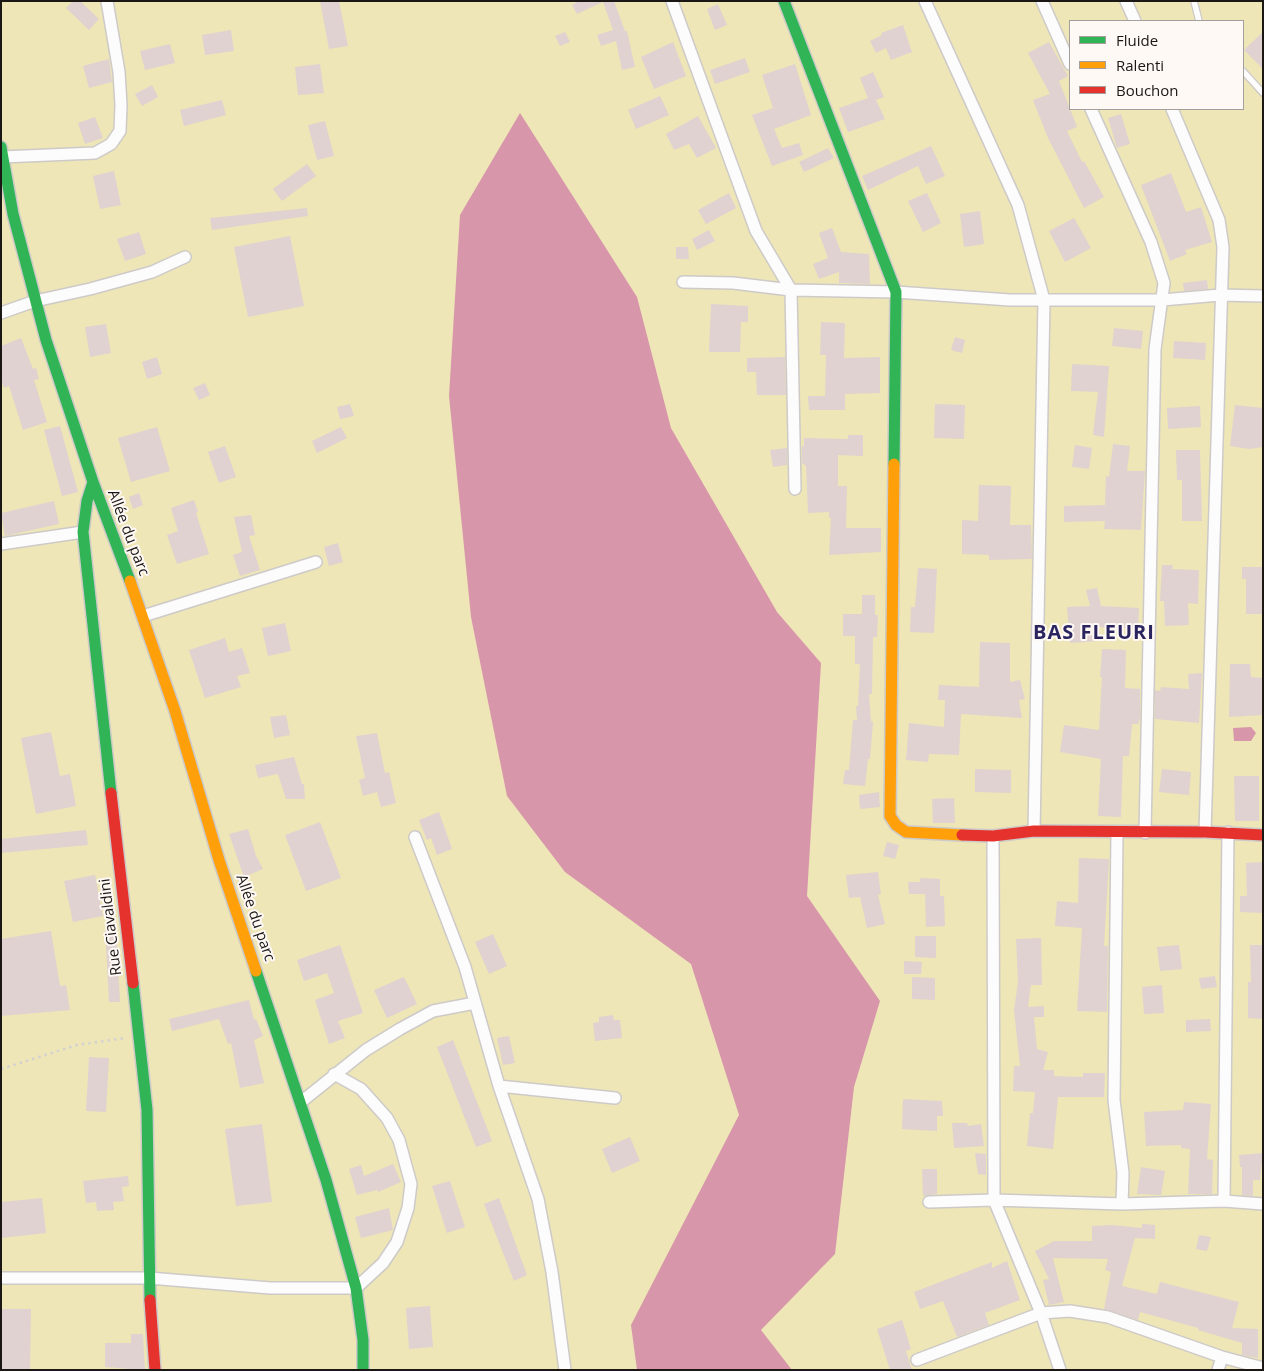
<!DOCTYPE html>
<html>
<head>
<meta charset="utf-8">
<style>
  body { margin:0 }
  #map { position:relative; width:1264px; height:1371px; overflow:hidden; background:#f0ecea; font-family:"Open Sans",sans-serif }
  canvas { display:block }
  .frame { position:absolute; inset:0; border:2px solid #1a1715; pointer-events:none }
  .legend { position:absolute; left:1069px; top:20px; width:175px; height:90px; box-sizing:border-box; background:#fff9f6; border:1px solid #a39f9c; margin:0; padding:6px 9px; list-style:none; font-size:15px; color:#1a1715 }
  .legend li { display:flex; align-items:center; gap:10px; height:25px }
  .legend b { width:25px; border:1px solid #a39f9c }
</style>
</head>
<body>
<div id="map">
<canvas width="1264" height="1371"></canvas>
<div class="frame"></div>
<ul class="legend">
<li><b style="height:6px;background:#30b455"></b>Fluide</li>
<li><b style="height:6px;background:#ff9f0a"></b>Ralenti</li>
<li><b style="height:6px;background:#e5322d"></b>Bouchon</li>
</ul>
</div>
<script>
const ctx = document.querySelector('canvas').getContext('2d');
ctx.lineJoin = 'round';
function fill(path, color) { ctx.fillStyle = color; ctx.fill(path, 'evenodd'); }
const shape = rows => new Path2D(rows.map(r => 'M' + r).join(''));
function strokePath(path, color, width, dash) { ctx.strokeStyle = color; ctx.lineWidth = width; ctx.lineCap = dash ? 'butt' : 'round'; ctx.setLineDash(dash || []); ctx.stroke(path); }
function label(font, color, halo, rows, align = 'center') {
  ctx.font = font + ' "Open Sans",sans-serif'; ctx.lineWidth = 4; ctx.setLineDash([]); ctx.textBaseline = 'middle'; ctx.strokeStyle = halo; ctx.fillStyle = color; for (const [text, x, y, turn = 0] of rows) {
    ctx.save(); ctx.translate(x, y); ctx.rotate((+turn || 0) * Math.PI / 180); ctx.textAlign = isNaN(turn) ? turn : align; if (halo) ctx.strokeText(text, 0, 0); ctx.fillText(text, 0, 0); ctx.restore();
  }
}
fill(shape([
  [1,1,1263,1,1263,1370,1,1370],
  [1070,21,1243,21,1243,109,1070,109]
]), '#eee6b7');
fill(shape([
  [520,113,637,297,671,428,777,612,821,663,807,896,880,1001,854,1087,835,1254,761,1330,792,1370,637,1370,631,1325,739,1115,691,964,565,872,507,796,471,617,449,396,460,215],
  [1251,727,1256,733,1251,741,1234,741,1233,728]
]), '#d896ab');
fill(shape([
  [73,1,80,1,99,19,89,30,66,8],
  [320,1,339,1,348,46,329,49],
  [579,1,614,1,625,31,627,31,635,67,622,70,616,41,601,46,597,35,613,30,603,2,577,14,572,5],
  [718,4,727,25,715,30,707,9],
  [903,25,912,52,891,60,886,48,876,53,870,41,882,35,881,33],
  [231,30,234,51,205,55,202,35],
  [565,32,570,42,560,46,555,36],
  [1263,32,1263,69,1244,50],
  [673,42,686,76,654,89,641,57],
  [1049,42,1068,76,1059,81,1077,127,1067,131,1082,162,1084,161,1104,197,1084,208,1048,138,1033,100,1050,94,1028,53],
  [170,44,175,63,145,70,140,51],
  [745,58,750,72,715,84,710,70],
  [109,59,112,82,89,88,83,66],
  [320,64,324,93,298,95,295,67],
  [795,64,811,115,774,129,782,148,799,143,803,155,772,166,752,115,773,108,762,75],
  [873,72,884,97,876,100,885,119,848,132,839,108,868,98,860,78],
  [152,85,158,97,142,106,135,94],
  [660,96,669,115,636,129,628,110],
  [222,100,226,115,184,126,180,110],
  [1121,114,1130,144,1117,148,1108,118],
  [698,116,716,148,697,158,689,144,674,150,666,134],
  [95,117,103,138,85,144,78,123],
  [325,121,334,156,317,160,308,125],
  [931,146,945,176,926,184,918,166,868,190,862,176],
  [828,148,834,158,804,172,799,162],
  [307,164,316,176,282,201,273,189],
  [114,171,121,205,100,209,93,176],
  [1171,173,1186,212,1201,207,1212,242,1185,250,1187,254,1170,261,1141,185],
  [729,193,736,208,706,224,698,210],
  [927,193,941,223,923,232,908,201],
  [307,208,308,216,212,230,210,218],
  [980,211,984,244,964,247,960,214],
  [1074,218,1091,248,1065,262,1049,231],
  [832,228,841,252,869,254,870,284,839,283,839,272,819,279,813,264,828,258,819,233],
  [709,230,715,241,697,250,692,239],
  [139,232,146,254,125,261,117,239],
  [290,236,304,306,248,317,234,247],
  [676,247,688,247,689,259,676,259],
  [1207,280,1208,289,1184,291,1183,283],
  [711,304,748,306,748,322,741,322,740,352,709,352],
  [821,322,845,323,844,358,880,357,880,393,845,394,845,410,809,410,808,396,825,396,826,355,820,355],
  [106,324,111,353,90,357,85,327],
  [1114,328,1143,331,1141,349,1112,346],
  [955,337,965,340,962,353,951,350],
  [21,338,33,369,36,368,39,379,34,380,47,422,23,430,9,386,4,388,1,379,1,346],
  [1174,341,1206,343,1205,360,1173,358],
  [157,357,162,374,147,379,142,362],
  [785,357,786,395,757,395,756,372,747,372,747,358],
  [1072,364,1109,366,1104,437,1093,435,1098,392,1071,391],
  [205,383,210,395,199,400,193,388],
  [350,404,354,416,340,419,337,407],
  [935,404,965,405,964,439,934,438],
  [1235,405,1263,408,1263,447,1249,449,1230,446],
  [1200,406,1201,427,1168,429,1167,408],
  [60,426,78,492,62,496,44,430],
  [157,427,170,471,131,482,118,438],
  [341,427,347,438,317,453,312,441],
  [848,435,863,435,863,456,838,455,838,486,847,486,846,528,881,528,881,552,829,555,831,518,829,518,829,512,808,513,806,466,802,463,802,446,804,446,804,438,848,439],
  [1113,444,1130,446,1127,471,1145,471,1141,530,1104,529,1105,521,1064,522,1064,506,1105,505,1106,476,1109,477],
  [1075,445,1092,448,1089,469,1072,467],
  [225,446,236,477,219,483,208,452],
  [787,448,787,465,773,467,770,450],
  [1176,450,1200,450,1202,521,1182,521,1182,480,1177,480],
  [979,485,1011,486,1010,525,1031,525,1032,559,989,560,989,555,962,554,962,520,978,521],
  [139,493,143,505,133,509,129,497],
  [194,500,198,512,196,513,209,554,177,564,167,535,178,531,171,508],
  [54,501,59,524,5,536,1,513],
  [251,515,255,535,249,536,260,570,240,576,233,555,242,552,234,517],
  [338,543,343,562,329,566,324,547],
  [1162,565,1173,565,1172,569,1199,570,1198,604,1188,603,1189,625,1165,626,1164,601,1160,601],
  [1242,567,1263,567,1263,614,1246,614,1246,579,1242,579],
  [918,568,937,569,934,633,910,632,911,607,915,607],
  [1097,588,1101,606,1139,608,1138,629,1099,627,1100,641,1070,643,1067,607,1090,606,1086,590],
  [862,595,875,595,875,615,878,615,877,637,873,637,872,694,869,694,871,721,873,722,870,759,868,759,865,786,843,784,845,770,849,770,853,720,857,720,856,706,858,706,860,664,855,664,855,636,843,636,843,614,862,614],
  [285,623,291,651,268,656,262,628],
  [225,638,229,652,242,648,250,673,237,676,241,687,205,698,189,650],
  [980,642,1010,643,1010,682,1020,680,1025,699,1019,700,1022,718,961,714,959,755,929,754,928,762,906,760,909,723,944,727,945,700,938,700,939,685,979,687],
  [1102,649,1126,650,1125,688,1140,689,1140,718,1138,724,1132,724,1129,756,1123,756,1121,817,1098,816,1101,759,1060,752,1064,725,1099,730,1102,677,1100,677],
  [1230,664,1250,664,1251,677,1263,678,1263,715,1229,717],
  [1202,673,1199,723,1155,719,1155,690,1160,691,1161,687,1189,689,1188,674],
  [286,715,290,735,274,738,270,717],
  [51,732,60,776,70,774,76,806,36,814,21,738],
  [377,733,385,773,389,772,396,803,381,807,377,792,363,796,359,780,365,778,356,736],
  [294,757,302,784,304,784,305,799,286,799,278,774,258,778,255,765],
  [975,769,1011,770,1011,793,975,792],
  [1162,769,1191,772,1189,795,1159,792],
  [1234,776,1259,776,1259,821,1235,821],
  [879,792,880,807,860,809,859,795],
  [954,798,955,823,933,823,932,799],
  [439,812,452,849,437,855,431,838,427,840,419,820],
  [320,822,341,878,306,891,285,835],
  [248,829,256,856,263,869,244,877,229,834],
  [86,830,88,845,1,853,1,839],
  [887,842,899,845,895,859,883,856],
  [1079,858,1109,859,1104,946,1108,946,1107,1012,1077,1011,1082,928,1055,926,1057,901,1078,903],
  [1263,862,1263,913,1240,912,1240,896,1247,896,1246,863],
  [878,872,881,894,878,895,885,924,867,928,860,897,849,898,846,875],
  [95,875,103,916,73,922,64,881],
  [920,878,940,879,940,896,944,896,945,926,926,927,925,894,909,894,908,882,920,882],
  [105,927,116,927,120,1002,109,1002],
  [51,931,60,986,66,985,70,1010,1,1016,1,939],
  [493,934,507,966,489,974,475,942],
  [915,936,936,936,936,958,915,957],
  [1041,938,1042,985,1031,985,1028,1007,1044,1006,1044,1017,1034,1017,1037,1049,1048,1052,1043,1070,1054,1070,1054,1076,1083,1077,1083,1073,1105,1073,1104,1097,1058,1097,1053,1149,1027,1146,1030,1113,1033,1113,1035,1092,1013,1091,1014,1066,1020,1066,1014,1010,1018,982,1016,939],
  [340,945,363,1013,338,1021,345,1038,329,1044,315,1000,334,993,327,973,304,981,297,960],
  [1179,945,1182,969,1160,971,1157,947],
  [1250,945,1263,945,1263,1019,1248,1018,1248,982,1251,982],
  [904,961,922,962,921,974,904,974],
  [1215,976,1217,987,1201,989,1199,978],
  [404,977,417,1004,387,1018,374,990],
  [912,977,935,978,935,1000,912,999],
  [1162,985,1164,1013,1144,1014,1142,987],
  [249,1000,254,1020,256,1019,263,1036,254,1040,264,1083,240,1088,231,1043,228,1044,219,1019,172,1031,169,1019],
  [613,1015,614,1020,620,1020,622,1038,595,1041,593,1023,599,1022,599,1017],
  [1210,1019,1211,1031,1186,1032,1186,1020],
  [509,1036,515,1063,503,1065,497,1038],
  [453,1040,492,1141,476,1147,437,1047],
  [89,1057,109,1058,106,1112,86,1111],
  [903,1099,942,1101,943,1116,937,1116,937,1131,902,1129],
  [1184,1102,1211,1104,1207,1159,1213,1160,1212,1194,1188,1194,1190,1149,1181,1148,1181,1145,1146,1146,1144,1112,1183,1110],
  [952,1123,968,1123,967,1126,981,1124,984,1146,954,1148],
  [262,1124,272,1202,236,1206,225,1129],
  [630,1137,640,1161,612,1173,602,1149],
  [975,1153,986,1154,986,1175,978,1174],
  [1263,1153,1260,1180,1253,1180,1253,1196,1242,1195,1242,1167,1240,1167,1239,1155],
  [393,1164,401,1182,378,1192,377,1190,357,1195,349,1169,361,1165,364,1176],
  [1141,1167,1165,1171,1161,1195,1137,1194],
  [922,1169,937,1169,937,1194,923,1196],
  [128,1176,129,1186,122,1187,124,1201,113,1202,114,1210,97,1211,96,1202,86,1203,83,1181],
  [450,1181,465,1227,447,1233,432,1186],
  [42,1198,46,1233,1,1238,1,1202],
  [499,1198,527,1275,514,1281,484,1204],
  [389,1208,393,1230,361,1238,355,1217],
  [1142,1224,1155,1225,1155,1239,1135,1238,1122,1286,1157,1294,1160,1282,1239,1302,1232,1328,1258,1329,1258,1358,1242,1355,1242,1343,1198,1330,1198,1328,1140,1312,1138,1320,1104,1309,1111,1272,1105,1270,1108,1259,1053,1258,1064,1302,1049,1305,1043,1280,1049,1279,1035,1251,1054,1241,1092,1241,1092,1226,1112,1225,1142,1228],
  [1199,1235,1211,1237,1207,1251,1196,1249],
  [1007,1261,1020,1300,985,1313,989,1325,957,1337,943,1301,920,1309,914,1292,992,1262,992,1268],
  [430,1306,433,1347,409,1349,406,1308],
  [1,1309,31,1309,30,1370,1,1370],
  [902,1320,911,1349,906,1351,912,1370,890,1370,877,1329],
  [131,1334,143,1334,145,1370,105,1367,105,1343,131,1343]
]), '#e0d2d0');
const lane = shape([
  [1194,1,1199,21],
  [1243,71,1263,93]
]);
const street = shape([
  [672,1,756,231,791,290,795,489],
  [925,1,1018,205,1044,300,1034,831],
  [1042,1,1070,64],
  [1126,1,1135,21],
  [1091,109,1151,242,1164,283,1155,349,1145,833],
  [1172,109,1219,220,1223,247,1205,832],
  [2,157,95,153,111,144,120,131,121,105,119,72,107,1],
  [683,282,733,283,791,290,896,292,1010,300,1162,300,1220,295,1263,296],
  [1,313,35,301,90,289,152,272,185,257],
  [1,544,83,532],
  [143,616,316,562],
  [1117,833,1114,1100,1123,1173,1122,1204],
  [993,836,994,1200,1041,1313,1060,1370],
  [415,837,465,967,499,1086,538,1199,552,1272,565,1370],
  [499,1086,615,1098],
  [301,1102,366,1050,400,1029,433,1011,475,1003],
  [1224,1201,1228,832],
  [929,1202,994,1200,1122,1204,1224,1201,1263,1204],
  [1,1278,149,1278,270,1288,356,1288,383,1263,397,1242,408,1208,411,1184,399,1140,387,1118,361,1089,334,1074],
  [917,1360,1041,1313,1070,1311,1108,1317,1222,1357,1263,1368],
  [1218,1370,1222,1357]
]);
const fast = shape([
  [784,1,896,292,894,464],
  [1,147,13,214,46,340,93,482,130,581],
  [93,482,87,501,83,532,111,793],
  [256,971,326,1180,356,1288,363,1340,363,1370],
  [133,983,147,1110,150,1300]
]);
const slow = shape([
  [894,464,890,816,896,825,906,832,962,835],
  [130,581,175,711,219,860,256,971]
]);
const jam = shape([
  [111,793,133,983],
  [962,835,993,836,1034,831,1205,832,1263,835],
  [150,1300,155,1370]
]);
strokePath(lane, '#cdcac8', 8);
strokePath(street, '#cdcac8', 14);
strokePath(fast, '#cdcac8', 14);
strokePath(slow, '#cdcac8', 14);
strokePath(jam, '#cdcac8', 14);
strokePath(shape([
  [1,1069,77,1045,125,1038]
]), '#d3d2d0', 2.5, [2.5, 4]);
strokePath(lane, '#fdfcfc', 5.5);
strokePath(street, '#fdfcfc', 11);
strokePath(fast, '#30b455', 11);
strokePath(slow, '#ff9f0a', 11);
strokePath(jam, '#e5322d', 11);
label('15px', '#1a1715', '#fff9f6', [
  ["Allée du parc",128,533,69],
  ["Allée du parc",255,918,71],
  ["Rue Ciavaldini",111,927,-97]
]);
ctx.letterSpacing = '1px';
label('bold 20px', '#2a255f', '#fff9f6', [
  ["BAS FLEURI",1094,633]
]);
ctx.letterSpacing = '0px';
</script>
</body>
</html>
